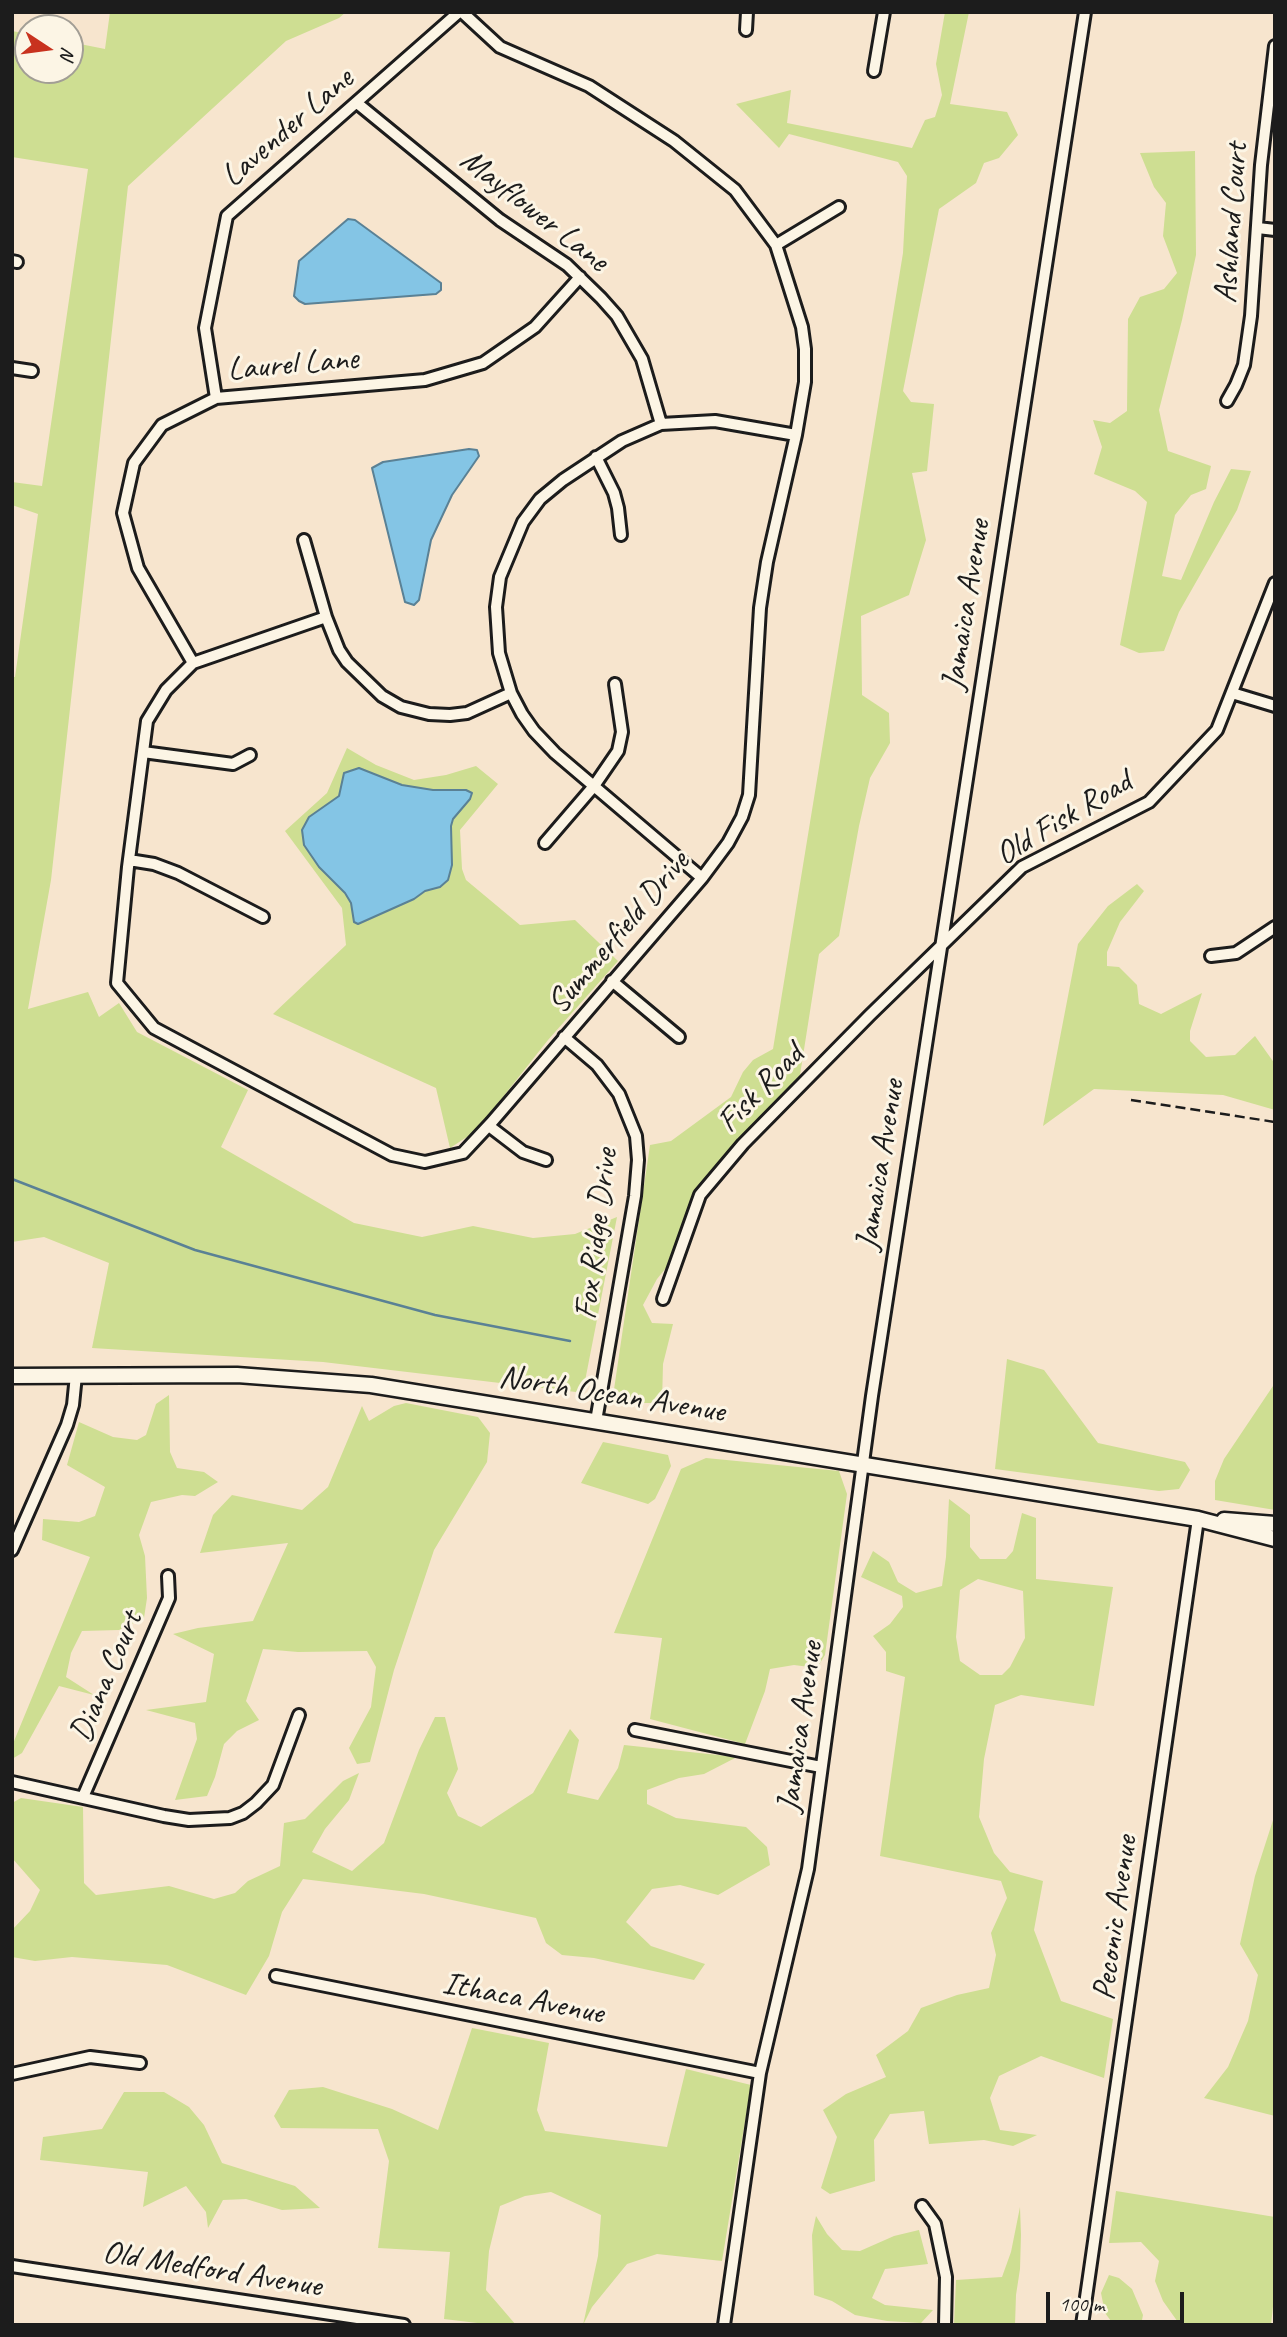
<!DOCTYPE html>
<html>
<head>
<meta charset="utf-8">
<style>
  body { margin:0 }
  #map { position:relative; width:1287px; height:2337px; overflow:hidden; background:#f7e5ce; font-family:Caveat,sans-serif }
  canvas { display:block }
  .frame { position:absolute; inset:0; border:14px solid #1c1c1c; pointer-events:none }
  .north { position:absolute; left:14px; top:14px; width:70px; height:70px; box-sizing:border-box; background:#fcf5e5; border:2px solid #a29e95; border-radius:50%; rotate:103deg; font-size:19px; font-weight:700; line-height:28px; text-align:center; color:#1c1c1c }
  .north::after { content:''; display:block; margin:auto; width:24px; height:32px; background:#c8321e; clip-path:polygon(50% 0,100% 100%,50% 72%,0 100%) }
  .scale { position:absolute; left:1046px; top:2292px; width:138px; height:32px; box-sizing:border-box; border:4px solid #1c1c1c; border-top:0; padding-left:9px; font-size:21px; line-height:24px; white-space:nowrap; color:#1c1c1c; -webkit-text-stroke:5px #fcf5e5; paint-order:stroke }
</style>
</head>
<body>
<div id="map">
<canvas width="1287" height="2337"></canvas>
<div class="frame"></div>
<div class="north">N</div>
<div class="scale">100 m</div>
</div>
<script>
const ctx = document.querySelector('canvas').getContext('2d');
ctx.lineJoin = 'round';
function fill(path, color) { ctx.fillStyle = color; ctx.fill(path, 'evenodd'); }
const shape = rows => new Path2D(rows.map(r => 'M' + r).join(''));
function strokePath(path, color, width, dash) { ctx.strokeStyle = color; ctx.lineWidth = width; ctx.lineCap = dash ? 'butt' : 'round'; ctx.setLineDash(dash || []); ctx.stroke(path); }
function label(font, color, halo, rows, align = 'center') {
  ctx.font = font + ' Caveat,sans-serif'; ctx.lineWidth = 6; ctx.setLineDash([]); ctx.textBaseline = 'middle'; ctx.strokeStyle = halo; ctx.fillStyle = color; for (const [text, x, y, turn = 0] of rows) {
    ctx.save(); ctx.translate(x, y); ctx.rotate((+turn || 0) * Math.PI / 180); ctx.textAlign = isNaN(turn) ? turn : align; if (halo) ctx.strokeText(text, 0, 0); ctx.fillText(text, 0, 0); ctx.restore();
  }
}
fill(shape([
  [110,12,346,12,339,18,286,41,128,186,51,880,28,1009,88,992,99,1017,119,1003,137,1032,248,1090,221,1147,354,1223,422,1237,473,1226,533,1238,575,1234,617,1217,585,1381,576,1392,323,1362,92,1348,109,1263,44,1237,12,1242,12,677,15,677,38,514,12,505,12,482,42,486,88,169,12,157,12,31,28,34,28,70,70,70,70,42,105,49],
  [945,12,969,12,950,104,1007,112,1018,135,999,158,984,163,976,183,939,209,903,391,911,402,934,404,927,471,912,473,926,540,909,595,861,616,862,695,889,713,890,743,870,778,859,826,839,936,819,954,800,1075,696,1193,674,1258,657,1279,643,1305,652,1323,673,1324,663,1364,662,1403,612,1403,650,1145,671,1141,731,1097,743,1072,753,1060,773,1049,903,253,907,176,898,162,789,134,779,148,736,104,791,90,787,123,912,148,925,120,935,117,942,95,936,64],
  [1195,151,1196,255,1182,320,1159,410,1168,451,1211,466,1206,489,1191,495,1175,515,1162,576,1181,580,1214,502,1231,469,1251,471,1237,510,1179,612,1164,651,1139,653,1120,645,1147,502,1135,491,1094,474,1102,447,1093,420,1110,423,1127,411,1128,319,1140,297,1164,289,1177,273,1163,236,1166,203,1154,187,1140,153],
  [347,748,376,765,414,780,446,775,476,766,498,784,460,830,462,869,466,880,520,925,575,920,618,961,548,1040,476,1131,450,1148,436,1088,273,1014,346,945,342,908,285,831,327,793],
  [1137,884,1144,891,1120,922,1107,952,1107,966,1119,967,1137,985,1139,1004,1161,1014,1202,993,1190,1031,1190,1041,1206,1057,1235,1055,1255,1036,1275,1064,1275,1110,1223,1095,1094,1089,1043,1126,1078,944,1108,906],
  [1007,1359,1044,1370,1098,1443,1185,1462,1190,1470,1179,1489,1159,1491,995,1469],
  [1275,1383,1275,1510,1215,1500,1215,1481,1224,1459],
  [169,1395,170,1452,177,1468,204,1472,218,1482,195,1496,182,1495,151,1502,139,1535,145,1556,147,1598,144,1618,119,1630,82,1631,71,1653,66,1677,94,1695,59,1686,22,1753,12,1759,12,1746,90,1557,42,1540,43,1519,79,1522,95,1516,105,1487,67,1465,79,1422,113,1437,137,1440,146,1435,156,1404],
  [406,1403,478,1417,490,1433,487,1462,434,1550,394,1670,370,1762,357,1764,349,1748,371,1707,376,1667,367,1651,298,1652,263,1649,246,1701,259,1720,237,1731,224,1744,215,1777,207,1796,175,1800,197,1739,195,1723,146,1710,206,1702,214,1654,173,1634,198,1628,253,1621,288,1543,200,1553,213,1515,232,1495,302,1510,328,1487,362,1406,369,1421,394,1406],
  [603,1442,668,1455,671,1466,655,1499,648,1504,581,1483],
  [706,1458,839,1471,847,1494,825,1655,817,1668,794,1665,770,1669,765,1691,745,1744,650,1719,662,1638,614,1633,681,1469],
  [949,1499,970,1515,970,1547,980,1559,1006,1559,1013,1551,1022,1513,1036,1518,1036,1579,1113,1587,1094,1706,1021,1695,995,1705,984,1759,979,1817,994,1853,1010,1872,1043,1881,1034,1930,1061,2001,1113,2019,1104,2078,1041,2056,999,2076,990,2098,1000,2130,1037,2135,1013,2146,984,2140,929,2144,924,2111,890,2114,874,2140,875,2181,830,2194,821,2188,837,2137,823,2110,846,2094,886,2077,876,2055,908,2031,921,2008,957,1995,989,1988,996,1955,991,1933,1007,1898,1001,1881,880,1856,905,1677,886,1671,886,1652,873,1636,890,1624,903,1607,902,1596,861,1577,873,1551,889,1562,898,1582,916,1593,942,1586,946,1557],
  [978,1579,1023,1591,1025,1638,1010,1667,1002,1675,980,1675,960,1661,956,1637,960,1590],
  [435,1717,445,1717,458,1769,447,1793,458,1816,481,1827,533,1793,570,1729,579,1740,567,1793,598,1800,618,1768,624,1745,737,1757,704,1774,679,1778,647,1790,647,1804,676,1818,746,1827,767,1847,770,1865,718,1895,680,1885,652,1889,626,1922,651,1946,705,1964,694,1980,594,1958,562,1955,546,1943,536,1918,424,1894,303,1879,282,1912,269,1956,246,1995,167,1965,72,1957,35,1961,12,1957,12,1930,30,1911,40,1890,12,1858,12,1803,21,1798,83,1807,84,1883,96,1895,169,1886,214,1899,235,1893,248,1881,280,1866,284,1823,305,1819,343,1781,359,1773,349,1800,325,1829,312,1852,352,1871,384,1843,419,1750],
  [1275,1814,1275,2116,1204,2098,1228,2067,1248,2021,1258,1975,1240,1944,1255,1876],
  [472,2028,549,2043,537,2110,545,2131,667,2147,686,2069,751,2085,722,2261,657,2254,627,2264,592,2307,583,2325,598,2256,601,2215,551,2192,525,2196,500,2206,489,2251,486,2290,516,2325,494,2325,444,2319,450,2252,378,2248,389,2161,378,2129,281,2128,274,2116,289,2090,323,2087,392,2109,438,2130],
  [124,2092,164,2092,189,2107,204,2125,222,2163,295,2186,320,2208,282,2210,246,2199,223,2200,208,2228,206,2212,186,2186,143,2207,148,2172,40,2160,43,2137,102,2129],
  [1116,2191,1275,2217,1275,2288,1271,2325,1180,2325,1163,2301,1155,2281,1159,2261,1141,2242,1109,2243],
  [1020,2207,1021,2235,1020,2269,1016,2295,1015,2325,954,2325,956,2280,1002,2277,1011,2252],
  [816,2216,827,2234,842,2250,860,2251,894,2236,919,2230,928,2264,885,2269,872,2298,885,2305,933,2310,921,2323,887,2321,855,2315,832,2301,814,2295,812,2235],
  [1109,2275,1119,2278,1132,2289,1143,2315,1141,2325,1121,2325,1111,2321,1105,2313,1101,2293]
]), '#cede92');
const water = shape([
  [348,219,355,220,441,283,441,290,436,294,305,304,299,301,294,296,299,261,348,219],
  [469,449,477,450,479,456,452,495,431,540,419,600,414,605,405,602,372,468,383,462,469,449],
  [359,768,402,785,433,790,466,790,472,793,470,799,453,819,451,826,452,865,448,880,440,887,425,891,414,899,358,924,354,922,351,903,345,893,319,867,304,845,302,830,309,817,339,796,344,773,359,768]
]);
fill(water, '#84c5e5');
strokePath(water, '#5a8195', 2);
strokePath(shape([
  [12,1179,195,1250,435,1315,570,1341]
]), '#5a8195', 2.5);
const minor = shape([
  [746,30,747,12],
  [874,71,884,12],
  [357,103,500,220,567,265,601,298,617,316,642,359,661,424],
  [1258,228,1275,230],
  [776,245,839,207],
  [12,261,17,262],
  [12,368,32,371],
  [216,398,205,328,227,216,459,12],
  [1227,401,1236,385,1244,365,1251,316,1261,165,1275,46],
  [596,457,614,493,618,508,621,535],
  [304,540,326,617,339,650,347,662,382,696,401,707,429,714,450,715,467,713,511,693],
  [326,617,193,663,166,690,147,721,128,867,117,983,154,1028,392,1155,425,1162,463,1153,491,1123,702,878,728,843,742,817,749,795,760,608,767,562,796,435,805,382,805,349,802,327,776,245,735,190,674,141,589,86,500,47,462,12],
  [193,663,138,568,123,513,134,463,162,425,216,398,425,380,483,363,535,327,580,277],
  [1232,693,1275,706],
  [143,752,233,764,250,755],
  [545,843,594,786,618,751,622,732,615,684],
  [129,860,154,864,178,873,263,917],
  [702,878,555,753,534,731,522,714,511,693,499,653,496,607,500,577,523,522,540,499,563,480,622,441,661,424,715,421,796,435],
  [1211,956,1236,953,1275,927],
  [612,981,679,1037],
  [564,1037,597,1065,619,1094,636,1136,638,1160,635,1196,596,1421],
  [489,1126,523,1152,546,1160],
  [663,1299,700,1195,743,1144,870,1015,1022,867,1149,802,1217,730,1275,583],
  [12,1550,67,1425,73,1405,76,1375],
  [635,1730,821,1767],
  [12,1782,164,1816,189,1820,230,1818,243,1813,256,1803,273,1785,299,1715],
  [83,1797,169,1598,168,1576],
  [276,1976,760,2073],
  [12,2074,90,2057,140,2063],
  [922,2206,935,2224,946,2277,945,2325],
  [12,2266,404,2325],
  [724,2325,760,2073,808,1869,872,1396,1085,12],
  [1082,2325,1198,1519]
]);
const major = shape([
  [12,1376,237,1375,371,1385,1198,1519,1275,1539],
  [1224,1520,1275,1524]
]);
strokePath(minor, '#1c1c1c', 16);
strokePath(major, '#1c1c1c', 19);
strokePath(minor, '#fcf5e5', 10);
strokePath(major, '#fcf5e5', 14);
strokePath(shape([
  [1131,1100,1275,1122]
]), '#1c1c1c', 2.5, [10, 5]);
label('33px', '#1c1c1c', '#fcf5e5', [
  ["Lavender Lane",288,128,-41],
  ["Mayflower Lane",534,211,38],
  ["Ashland Court",1232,223,-86],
  ["Laurel Lane",293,365,-5],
  ["Jamaica Avenue",967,605,-81],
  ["Old Fisk Road",1064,819,-31],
  ["Summerfield Drive",619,933,-50],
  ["Fisk Road",761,1089,-46],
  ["Jamaica Avenue",881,1165,-81],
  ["Fox Ridge Drive",597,1234,-83],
  ["North Ocean Avenue",612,1395,9],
  ["Diana Court",107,1677,-67],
  ["Jamaica Avenue",801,1727,-82],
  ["Peconic Avenue",1116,1918,-82],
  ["Ithaca Avenue",523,1999,11],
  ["Old Medford Avenue",212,2270,9]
]);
</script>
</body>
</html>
